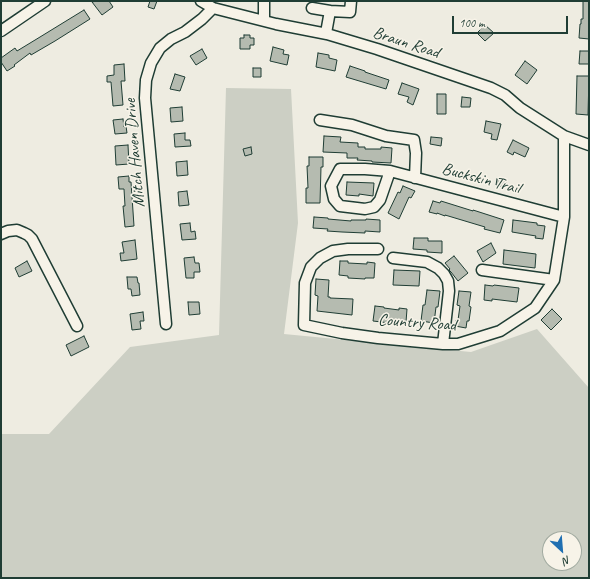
<!DOCTYPE html>
<html>
<head>
<meta charset="utf-8">
<style>
  body { margin:0 }
  #map { position:relative; width:590px; height:579px; overflow:hidden; background:#eeece1; font-family:Caveat,sans-serif }
  canvas { display:block }
  .frame { position:absolute; inset:0; border:2px solid #1f3d34; pointer-events:none }
  .north { position:absolute; left:542px; top:531px; width:40px; height:40px; box-sizing:border-box; background:#f7f3e8; border:1px solid #a1aaa0; border-radius:50%; rotate:154deg; font-size:11px; font-weight:700; line-height:16px; text-align:center; color:#1f3d34 }
  .north::after { content:''; display:block; margin:auto; width:14px; height:18px; background:#1f6fb2; clip-path:polygon(50% 0,100% 100%,50% 72%,0 100%) }
  .scale { position:absolute; left:452px; top:16px; width:116px; height:18px; box-sizing:border-box; border:2px solid #1f3d34; border-top:0; padding-left:5px; font-size:12px; line-height:14px; white-space:nowrap; color:#1f3d34; -webkit-text-stroke:3px #f7f3e8; paint-order:stroke }
</style>
</head>
<body>
<div id="map">
<canvas width="590" height="579"></canvas>
<div class="frame"></div>
<div class="north">N</div>
<div class="scale">100 m</div>
</div>
<script>
const ctx = document.querySelector('canvas').getContext('2d');
ctx.lineJoin = 'round';
function fill(path, color) { ctx.fillStyle = color; ctx.fill(path, 'evenodd'); }
const shape = rows => new Path2D(rows.map(r => 'M' + r).join(''));
function strokePath(path, color, width, dash) { ctx.strokeStyle = color; ctx.lineWidth = width; ctx.lineCap = dash ? 'butt' : 'round'; ctx.setLineDash(dash || []); ctx.stroke(path); }
function label(font, color, halo, rows, align = 'center') {
  ctx.font = font + ' Caveat,sans-serif'; ctx.lineWidth = 3; ctx.setLineDash([]); ctx.textBaseline = 'middle'; ctx.strokeStyle = halo; ctx.fillStyle = color; for (const [text, x, y, turn = 0] of rows) {
    ctx.save(); ctx.translate(x, y); ctx.rotate((+turn || 0) * Math.PI / 180); ctx.textAlign = isNaN(turn) ? turn : align; if (halo) ctx.strokeText(text, 0, 0); ctx.fillText(text, 0, 0); ctx.restore();
  }
}
fill(shape([
  [226,88,291,89,298,223,284,334,471,352,537,329,589,388,589,578,1,578,1,434,49,434,130,347,219,335],
  [550,539,574,539,574,563,550,563]
]), '#cccfc4');
const building = shape([
  [97,1,109,1,113,7,102,15,92,2,97,1],
  [150,1,157,1,154,9,148,7,150,1],
  [583,1,589,1,589,39,579,38,580,24,581,24,581,19,583,19,583,1],
  [84,10,90,19,55,41,31,55,30,53,14,65,15,66,7,71,1,62,1,58,15,48,17,51,40,37,84,10],
  [485,25,494,33,485,41,477,33,485,25],
  [244,35,250,35,250,38,254,38,254,45,250,45,250,49,240,49,240,38,244,38,244,35],
  [273,47,284,50,283,54,289,55,287,65,270,61,273,47],
  [202,49,207,58,196,65,190,56,202,49],
  [580,51,589,51,589,64,579,64,580,51],
  [318,53,329,55,329,58,337,60,335,71,316,67,318,53],
  [525,61,537,70,527,84,515,75,525,61],
  [124,64,125,81,121,81,123,105,113,106,111,82,107,82,107,76,114,75,114,65,124,64],
  [350,66,365,71,365,72,389,80,386,89,346,77,350,66],
  [253,68,261,68,261,77,253,77,253,68],
  [175,74,185,77,180,91,170,89,175,74],
  [577,76,589,76,588,115,576,114,577,76],
  [402,83,419,89,413,105,407,102,409,97,398,94,402,83],
  [437,94,446,94,446,114,437,114,437,94],
  [462,97,471,98,470,107,461,107,462,97],
  [182,107,183,121,171,122,170,108,182,107],
  [123,119,124,127,126,126,127,133,115,134,113,120,123,119],
  [486,121,501,124,497,140,491,139,492,134,484,132,486,121],
  [185,133,185,140,190,140,191,146,175,147,174,134,185,133],
  [324,136,341,137,340,142,358,143,358,147,365,147,365,149,381,149,381,147,392,148,391,163,372,162,372,161,357,160,358,158,347,158,347,153,323,152,324,136],
  [431,137,442,138,441,146,430,144,431,137],
  [513,140,529,148,525,157,514,152,513,155,507,152,513,140],
  [128,145,129,164,116,165,115,146,128,145],
  [251,147,252,154,245,156,243,149,251,147],
  [309,157,323,157,323,167,321,167,320,203,306,203,306,188,308,188,307,166,309,166,309,157],
  [187,161,188,175,177,176,176,162,187,161],
  [129,176,129,182,131,182,134,226,125,227,123,206,125,206,124,189,119,189,118,177,129,176],
  [497,179,506,181,505,187,496,185,497,179],
  [347,182,374,183,373,196,359,194,359,196,346,195,347,182],
  [403,186,415,191,411,198,409,197,399,219,388,213,398,192,400,193,403,186],
  [187,191,189,205,179,206,178,192,187,191],
  [433,201,440,203,441,201,473,211,473,210,504,220,500,233,484,229,485,227,445,215,445,216,437,213,437,214,429,212,433,201],
  [314,217,328,218,328,219,351,221,351,220,366,220,366,219,380,220,380,232,365,231,365,233,342,232,327,231,328,229,313,228,314,217],
  [513,220,537,223,537,225,545,226,543,239,535,238,536,236,512,232,513,220],
  [190,223,191,232,195,231,196,239,182,240,180,224,190,223],
  [414,238,428,238,428,241,442,241,442,253,427,252,427,250,413,249,414,238],
  [135,240,137,259,121,261,120,253,124,253,122,242,135,240],
  [491,243,496,253,483,262,477,251,491,243],
  [504,250,536,254,535,268,503,264,504,250],
  [454,256,468,273,458,281,451,272,449,270,450,269,445,263,454,256],
  [194,257,195,263,199,263,200,272,194,272,194,278,186,278,184,258,194,257],
  [27,261,32,271,19,277,15,268,27,261],
  [340,261,348,261,348,263,367,264,367,262,375,263,374,278,365,278,365,279,348,278,348,276,339,275,340,261],
  [394,270,420,271,419,286,393,285,394,270],
  [127,277,137,277,138,283,139,283,140,295,132,296,131,289,128,289,127,277],
  [316,279,329,280,328,297,330,297,330,298,353,299,352,315,317,311,318,296,315,295,316,279],
  [485,285,493,286,494,285,519,288,517,302,492,299,492,301,484,300,485,285],
  [427,290,440,291,438,307,436,307,434,323,421,321,423,305,425,305,427,290],
  [459,291,471,292,469,306,471,307,469,321,467,321,466,328,455,326,456,320,458,320,460,306,457,305,459,291],
  [188,302,199,302,200,314,189,315,188,302],
  [375,306,384,307,384,308,399,310,399,308,407,309,406,322,390,321,390,323,373,321,375,306],
  [552,309,562,319,551,330,541,320,552,309],
  [143,312,144,321,140,321,141,329,132,330,130,314,143,312],
  [84,336,89,347,71,356,66,345,84,336]
]);
fill(building, '#b5bbb0');
strokePath(building, '#1f3d34', 1);
const minor = shape([
  [201,1,213,8,276,24,327,34,377,49,491,88,505,95,520,108,564,136,589,145],
  [312,8,330,11],
  [264,21,264,1],
  [1,31,45,1],
  [326,33,330,11,350,12,351,1],
  [320,120,352,125,386,136,414,140,416,153,415,178],
  [390,171,380,200,374,207,365,209,340,206,334,199,331,186,340,169,365,169,390,171,564,217],
  [1,234,8,231,17,230,24,233,28,235,32,239,77,326],
  [378,249,348,249,333,251,320,258,311,267,305,283,304,325,342,333,378,338,443,344,458,344,500,331,535,308,554,280,564,217,564,136],
  [393,258,427,262,438,268,444,274,448,281,449,291,443,344],
  [482,270,554,280],
  [166,324,145,98,146,80,151,63,160,48,171,39,185,32,202,19,213,8]
]);
strokePath(minor, '#1f3d34', 13);
strokePath(minor, '#f7f3e8', 10);
label('17px', '#1f3d34', '#f7f3e8', [
  ["Braun Road",406,43,18],
  ["Mitch Haven Drive",135,153,-95],
  ["Buckskin Trail",481,179,15],
  ["Country Road",417,323,4]
]);
</script>
</body>
</html>
